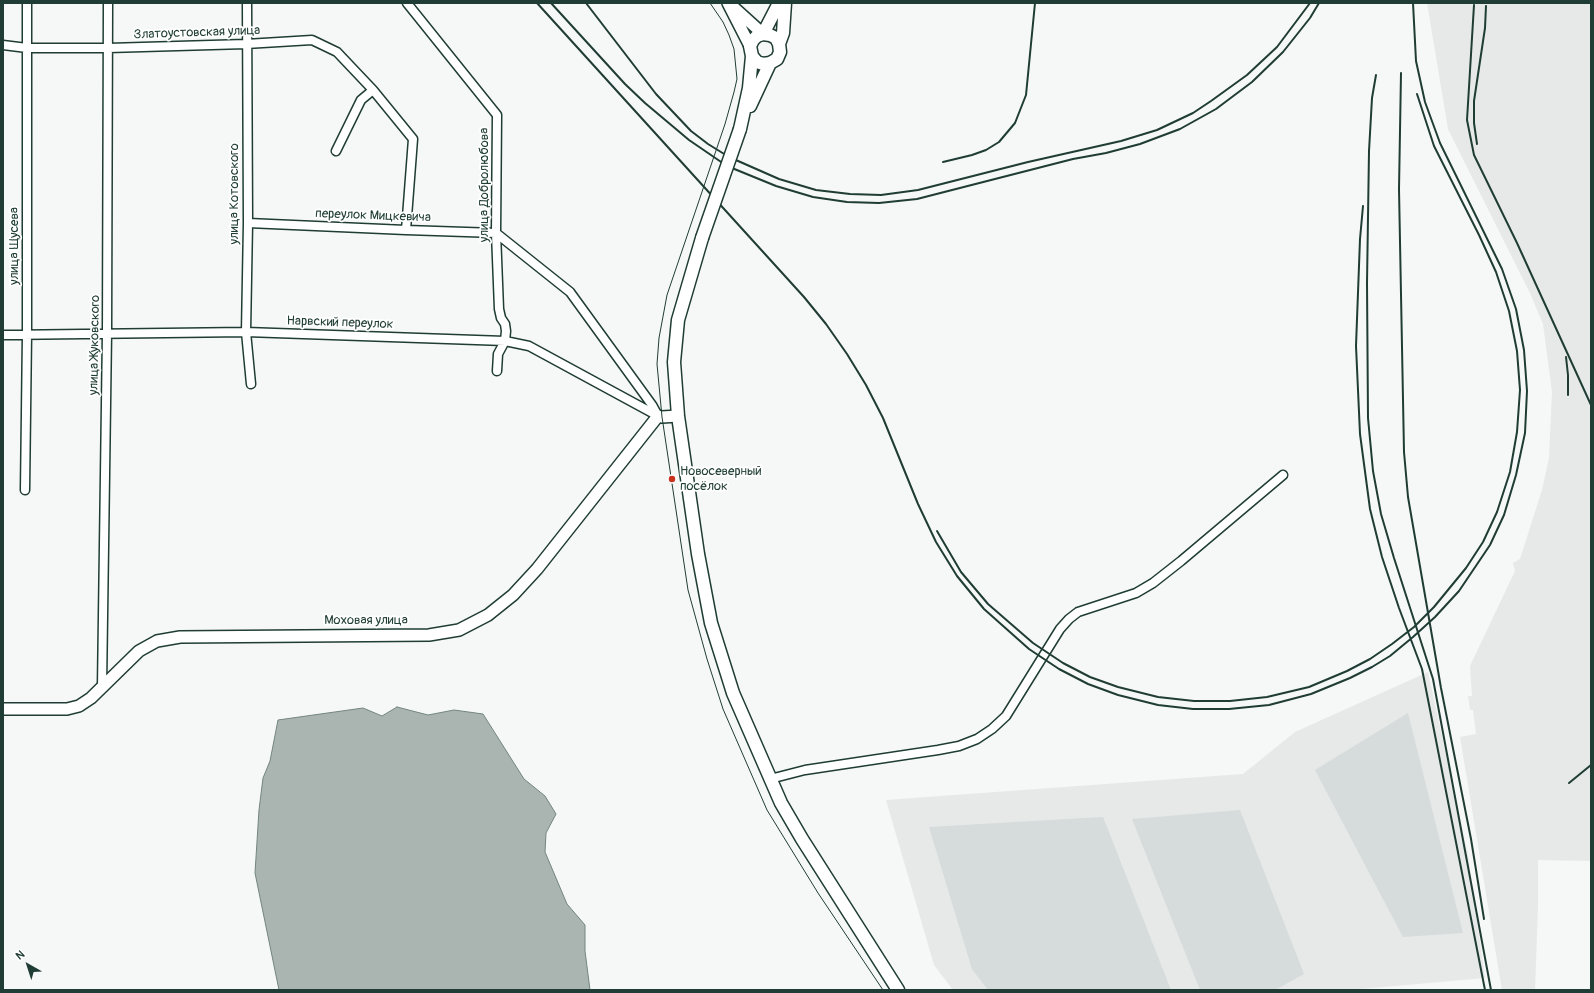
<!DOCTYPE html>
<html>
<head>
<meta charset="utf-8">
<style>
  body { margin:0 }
  #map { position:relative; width:1594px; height:993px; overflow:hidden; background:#f6f7f7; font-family:Pangolin,sans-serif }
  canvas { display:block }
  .frame { position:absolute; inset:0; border:4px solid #1f3d34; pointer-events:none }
  .north { position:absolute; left:8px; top:945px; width:40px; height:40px; -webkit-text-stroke:3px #fff; paint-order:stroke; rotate:321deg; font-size:11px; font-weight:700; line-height:16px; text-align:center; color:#1f3d34 }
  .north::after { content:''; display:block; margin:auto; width:14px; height:18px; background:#1f3d34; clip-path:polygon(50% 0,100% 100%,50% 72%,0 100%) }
</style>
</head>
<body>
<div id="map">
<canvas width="1594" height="993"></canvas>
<div class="frame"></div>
<div class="north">N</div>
</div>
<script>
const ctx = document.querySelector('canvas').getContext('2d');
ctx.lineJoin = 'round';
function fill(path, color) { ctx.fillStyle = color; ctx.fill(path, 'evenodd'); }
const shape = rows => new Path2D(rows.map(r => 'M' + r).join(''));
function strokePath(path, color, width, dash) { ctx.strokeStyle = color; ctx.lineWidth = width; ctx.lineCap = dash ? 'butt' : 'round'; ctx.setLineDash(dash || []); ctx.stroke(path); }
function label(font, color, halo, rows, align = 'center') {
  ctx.font = font + ' Pangolin,sans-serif'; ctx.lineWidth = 3.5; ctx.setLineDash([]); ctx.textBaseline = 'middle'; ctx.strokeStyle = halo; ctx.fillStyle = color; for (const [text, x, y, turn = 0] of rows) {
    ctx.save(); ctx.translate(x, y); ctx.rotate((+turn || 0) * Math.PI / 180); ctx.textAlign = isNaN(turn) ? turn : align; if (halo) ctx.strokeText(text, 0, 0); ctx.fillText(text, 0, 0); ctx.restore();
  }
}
fill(shape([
  [1427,3,1591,3,1591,861,1538,860,1538,905,1535,990,1502,990,1460,737,1476,734,1473,710,1470,710,1468,696,1472,696,1470,666,1515,571,1513,563,1520,559,1542,490,1549,458,1552,392,1543,324,1530,293,1448,129],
  [1428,672,1468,855,1485,978,1350,990,953,990,934,965,886,800,1243,774,1295,732]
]), '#e6e9e8');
fill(shape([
  [1408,713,1463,933,1403,937,1315,770],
  [1240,810,1304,974,1275,990,1200,990,1132,819],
  [1103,817,1171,990,988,990,972,969,929,827]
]), '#d6dcdb');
const water = shape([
  [397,707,428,715,454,710,483,714,524,779,545,796,556,814,546,833,545,852,567,904,585,925,585,951,590,990,279,990,255,873,259,810,263,778,270,761,278,720,363,708,382,716,397,707]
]);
fill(water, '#aab5b1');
strokePath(water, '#72857f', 1);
const street = shape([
  [247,3,248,223,246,332,251,384],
  [407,3,497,115,496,233,499,309,501,318,505,324,506,331,505,341,498,354,497,371],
  [3,45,27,48,108,48,246,44,312,40,337,52,373,90,361,100,336,151],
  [373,90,413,139,406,230],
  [248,223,406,230,496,233,570,292,652,405,658,416],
  [3,335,246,332,505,341,529,346,658,416],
  [25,490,27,334,27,3],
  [102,687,107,333,108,3],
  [770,779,805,770,938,750,959,746,977,739,992,729,1006,716,1060,629,1069,619,1078,612,1136,593,1153,583,1181,561,1283,475]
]);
const secondary = shape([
  [728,3,750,46],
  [731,5,763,34],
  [3,709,67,709,79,706,91,698,139,651,157,641,180,637,429,635,459,630,488,615,513,595,537,569,658,416,662,417,678,416]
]);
const primary = shape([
  [763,34,770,35,776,38,779,44,780,52,777,59,770,63,763,64,757,62,752,56,750,46,753,40,757,36,763,34,779,3],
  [779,44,783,33,785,3],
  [750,106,770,63],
  [740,129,749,88,752,56],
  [702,238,678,320,674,362,678,416,698,554,711,623,733,693,781,803,802,839,898,990]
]);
strokePath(street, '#1f3d34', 11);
strokePath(secondary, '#1f3d34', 14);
strokePath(primary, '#1f3d34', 15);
strokePath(street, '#fff', 8);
strokePath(secondary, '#fff', 11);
strokePath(primary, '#fff', 12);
strokePath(shape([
  [710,3,723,22,729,35,734,49,737,79,734,92,725,124,667,295,659,338,657,364,662,417,688,590,707,659,723,709,767,810,818,893,883,990]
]), '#1f3d34', 1);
strokePath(shape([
  [537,3,804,297,826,324,847,354,866,385,883,418,918,504,936,542,957,576,984,609,1029,649,1059,669,1088,684,1118,695,1158,705,1193,709,1229,709,1269,705,1311,694,1350,678,1372,667,1390,656,1413,637,1435,617,1459,591,1490,545,1504,515,1516,475,1525,433,1527,391,1524,350,1516,309,1502,269,1440,143,1425,102,1416,61,1413,3],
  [551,3,625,84,645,103,689,140,727,166,776,186,813,197,847,202,879,203,917,199,1073,159,1106,153,1140,144,1180,129,1216,109,1252,82,1283,52,1310,18,1319,3],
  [586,3,656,94,691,131,708,144,729,157,779,179,816,190,850,194,881,195,918,190,1028,162,1121,141,1157,130,1193,113,1211,101,1247,75,1277,47,1310,3],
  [1474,5,1467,120,1474,155,1517,243,1591,405],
  [1401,73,1399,189,1404,452,1408,497,1441,688,1471,839,1484,919],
  [1376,75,1372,98,1369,151,1367,283,1368,418,1373,471,1381,514,1394,558,1433,679,1491,990],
  [1477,144,1474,123,1474,101,1485,28,1486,6],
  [943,162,972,155,986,150,999,142,1015,123,1026,95,1035,3],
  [1363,206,1360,239,1356,346,1360,434,1370,509,1382,557,1399,608,1422,669,1485,990],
  [1566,357,1568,375,1568,395],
  [937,531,961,572,988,604,1033,643,1063,663,1090,677,1118,687,1158,697,1194,701,1230,701,1267,697,1309,687,1347,671,1370,659,1392,644,1414,627,1434,607,1466,568,1483,542,1497,512,1510,472,1517,432,1520,390,1517,351,1509,311,1496,272,1479,235,1434,146,1417,94],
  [1569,783,1591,765]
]), '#1f3d34', 2);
const primaryBridge = shape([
  [702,238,740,129]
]);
strokePath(primaryBridge, '#1f3d34', 15, []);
strokePath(primaryBridge, '#fff', 12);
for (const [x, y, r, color] of [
  [672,479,4,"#c8321e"]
]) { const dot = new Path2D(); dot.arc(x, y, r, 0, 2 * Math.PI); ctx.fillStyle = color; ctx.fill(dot); strokePath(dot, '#fff', 1.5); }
label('13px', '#1f3d34', '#fff', [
  ["Златоустовская улица",197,33,-2],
  ["улица Добролюбова",485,185,-90],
  ["улица Котовского",235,194,-90],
  ["переулок Мицкевича",373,216,2],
  ["улица Щусева",15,246,-90],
  ["Нарвский переулок",340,323,2],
  ["улица Жуковского",95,345,-89],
  ["Моховая улица",366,621]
]);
label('13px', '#1f3d34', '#fff', [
  ["Новосеверный",680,472],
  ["посёлок",680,487]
], 'left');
</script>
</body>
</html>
